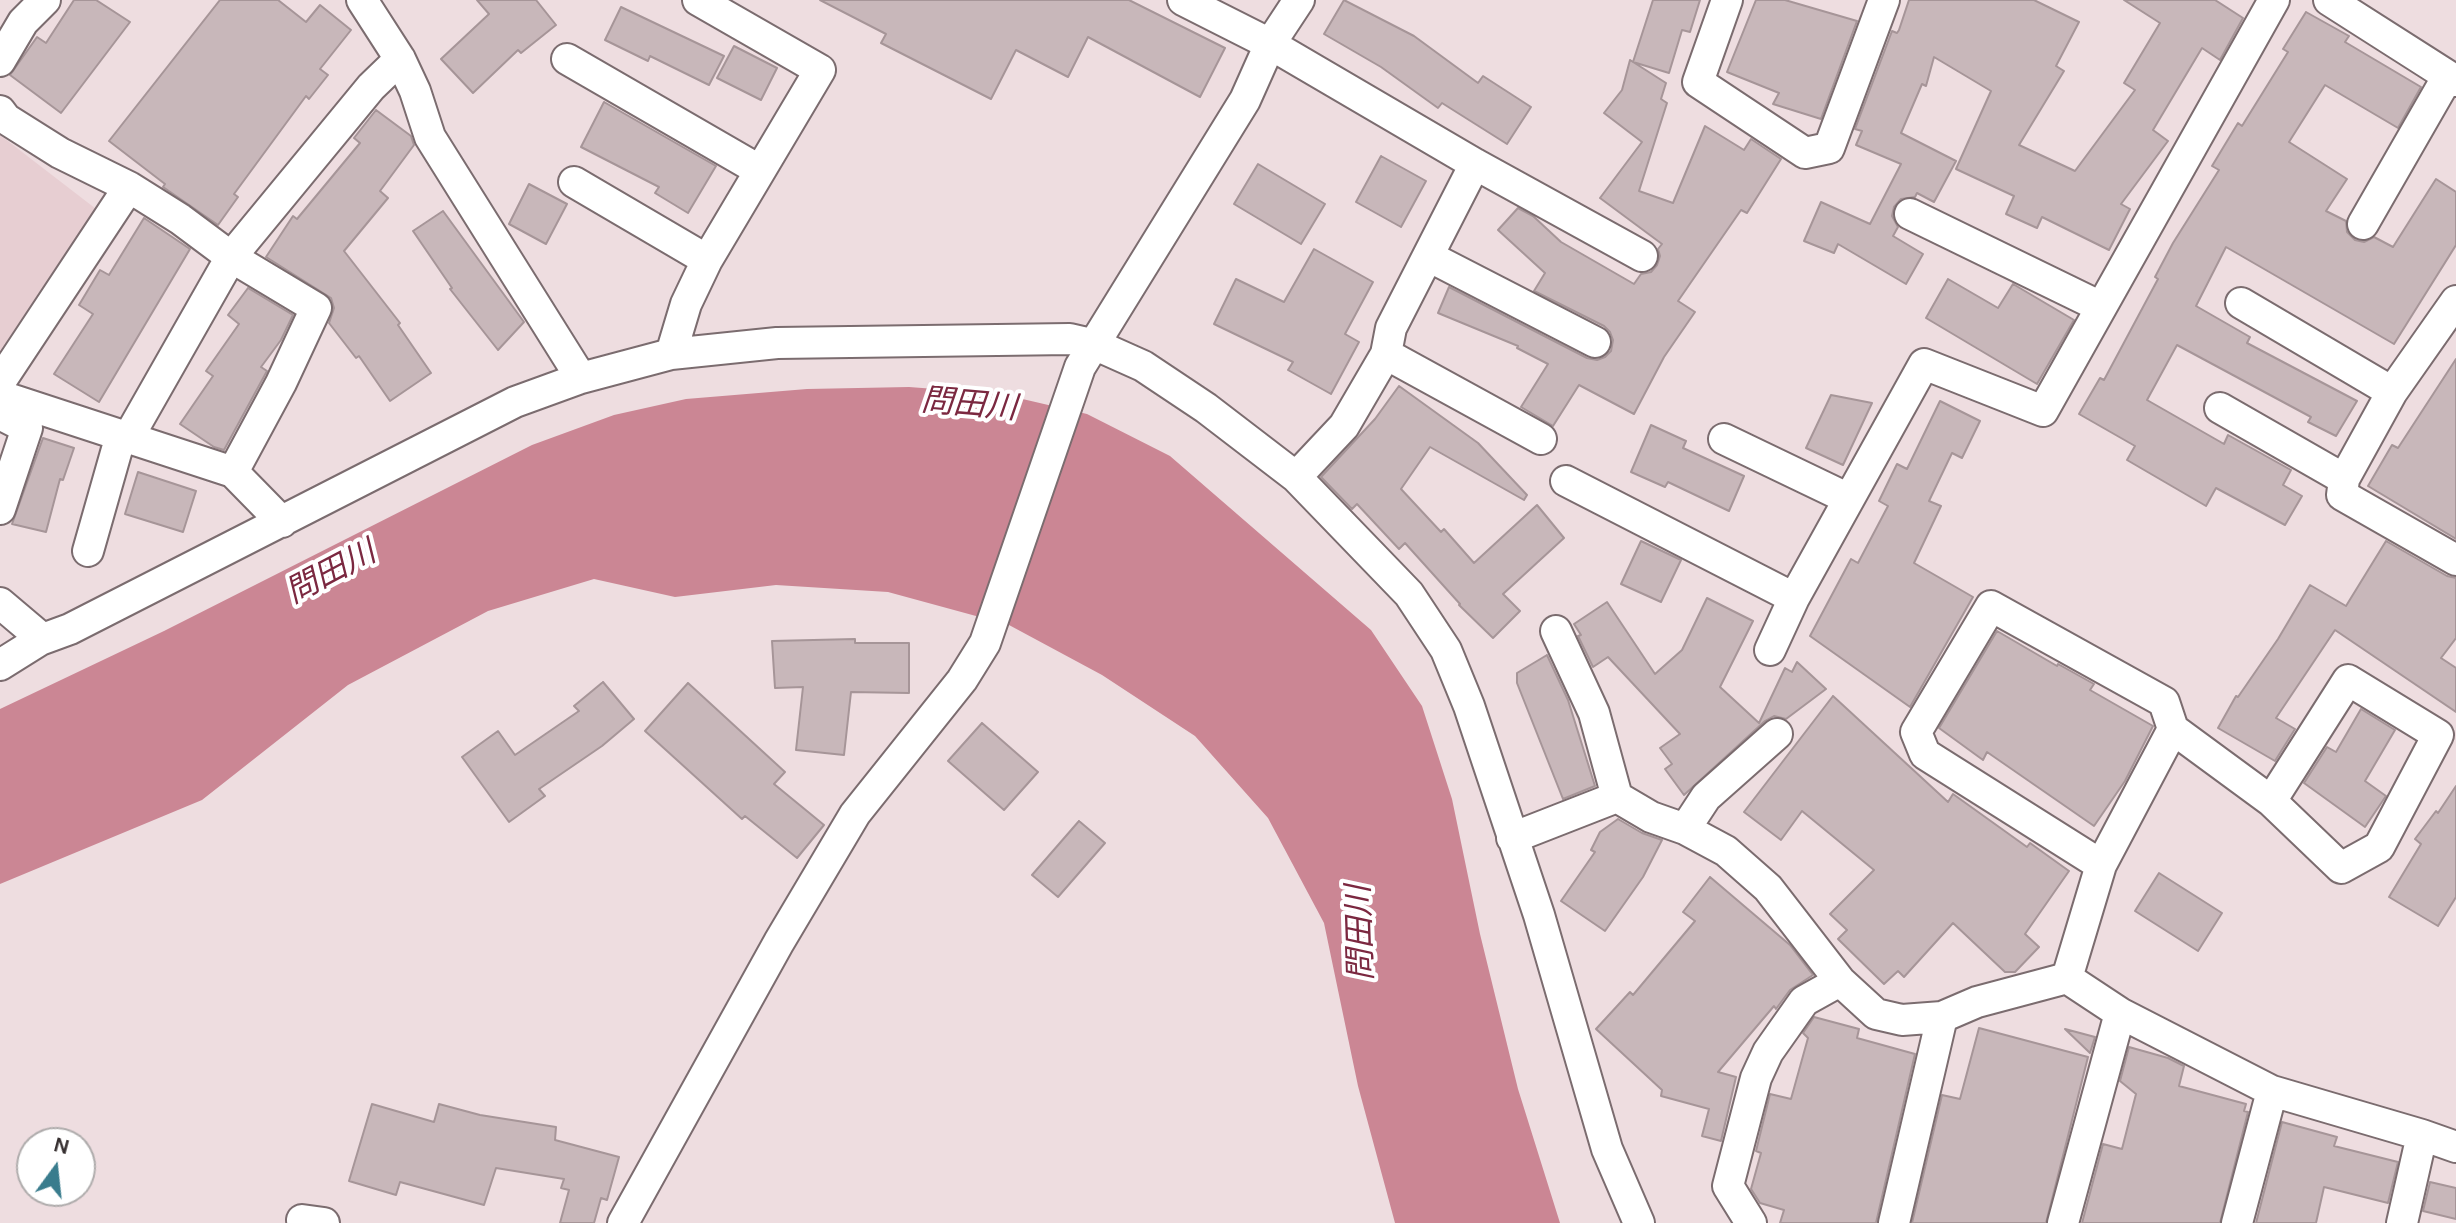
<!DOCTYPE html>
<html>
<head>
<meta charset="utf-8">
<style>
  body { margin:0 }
  #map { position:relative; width:2456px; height:1223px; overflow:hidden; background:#eedde0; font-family:Karla,sans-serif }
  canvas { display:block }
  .north { position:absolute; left:16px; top:1127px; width:80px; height:80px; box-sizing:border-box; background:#fff; border:2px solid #afacac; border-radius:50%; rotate:15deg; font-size:22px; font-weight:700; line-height:32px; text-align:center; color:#362f30 }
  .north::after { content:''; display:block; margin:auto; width:28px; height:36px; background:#397c8d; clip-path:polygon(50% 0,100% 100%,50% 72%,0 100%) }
</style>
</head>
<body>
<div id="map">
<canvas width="2456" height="1223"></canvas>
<div class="north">N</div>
</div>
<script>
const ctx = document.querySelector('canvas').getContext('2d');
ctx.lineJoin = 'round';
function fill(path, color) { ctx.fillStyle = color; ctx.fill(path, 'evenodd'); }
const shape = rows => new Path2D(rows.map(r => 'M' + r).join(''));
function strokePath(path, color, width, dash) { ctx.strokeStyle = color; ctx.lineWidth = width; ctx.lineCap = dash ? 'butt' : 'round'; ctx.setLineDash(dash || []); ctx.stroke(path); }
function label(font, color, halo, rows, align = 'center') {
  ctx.font = font + ' Karla,"Noto Sans JP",sans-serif'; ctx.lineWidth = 8; ctx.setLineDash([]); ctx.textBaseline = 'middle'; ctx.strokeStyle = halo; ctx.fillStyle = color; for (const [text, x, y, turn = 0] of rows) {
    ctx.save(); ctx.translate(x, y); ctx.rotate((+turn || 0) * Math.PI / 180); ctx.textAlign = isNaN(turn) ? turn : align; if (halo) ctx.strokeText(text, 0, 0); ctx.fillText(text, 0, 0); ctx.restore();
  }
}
fill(shape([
  [0,135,100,212,0,367]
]), '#e7ced2');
fill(shape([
  [909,387,1001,394,1087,414,1170,456,1371,630,1422,706,1452,799,1480,934,1518,1089,1560,1223,1395,1223,1358,1086,1324,923,1268,818,1195,736,1102,675,1009,625,888,592,776,585,675,597,594,579,488,611,348,685,202,800,0,884,0,709,164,631,532,445,614,415,686,399,807,389]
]), '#cb8694');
const building = shape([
  [74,0,96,0,130,22,61,113,10,75,37,37,46,43,74,0],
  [220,0,278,0,306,22,320,5,351,30,320,69,328,75,309,99,306,96,234,194,238,197,218,225,163,187,165,184,109,141,220,0],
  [477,0,536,0,556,25,521,53,518,50,473,93,441,59,489,14,477,0],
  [820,0,1129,0,1225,48,1200,97,1088,37,1068,77,1016,50,991,99,881,43,886,34,820,0],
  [1344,0,1414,36,1478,83,1483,76,1531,107,1507,144,1442,103,1438,108,1381,67,1324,34,1344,0],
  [1653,0,1700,0,1690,32,1682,30,1669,73,1633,62,1653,0],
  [1756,0,1785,0,1857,21,1821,119,1773,104,1779,93,1727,72,1756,0],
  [1909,0,2034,0,2079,22,2056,66,2064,71,2019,145,2075,171,2135,90,2124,83,2160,23,2124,0,2215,0,2243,18,2220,60,2202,48,2153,130,2168,141,2121,204,2130,209,2109,250,2042,217,2037,228,2006,214,2014,196,1956,169,1991,91,1934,57,1926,86,1922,84,1901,133,1956,161,1934,202,1917,193,1915,197,1901,199,1894,207,1892,216,1898,227,1893,236,1923,254,1906,284,1838,244,1834,253,1804,241,1821,202,1870,224,1901,164,1856,145,1862,131,1855,129,1892,31,1897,33,1899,30,1909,0],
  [621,7,724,56,709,85,650,56,648,61,605,40,621,7],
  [2306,12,2349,36,2345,42,2421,87,2398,128,2325,85,2289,142,2347,179,2326,211,2346,221,2347,232,2355,240,2364,242,2374,237,2393,247,2436,179,2456,192,2456,245,2394,344,2226,247,2196,306,2250,337,2247,343,2357,401,2336,436,2308,422,2311,417,2177,345,2147,400,2224,444,2228,435,2291,470,2283,485,2302,496,2285,525,2216,488,2206,506,2127,460,2135,446,2079,414,2100,378,2104,380,2158,279,2155,277,2173,243,2219,170,2212,166,2238,123,2242,126,2288,52,2283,49,2306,12],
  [734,46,777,68,761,100,717,78,734,46],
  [1630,60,1666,83,1661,99,1667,103,1639,191,1673,203,1705,126,1744,150,1751,139,1781,159,1747,213,1741,210,1678,301,1695,312,1664,357,1634,414,1579,385,1553,426,1521,407,1548,364,1517,348,1518,346,1438,313,1449,287,1587,358,1597,360,1605,357,1611,351,1613,340,1610,332,1604,326,1534,291,1545,273,1498,230,1518,208,1533,216,1561,242,1634,284,1641,274,1651,272,1657,265,1660,256,1658,249,1662,244,1600,198,1642,142,1604,113,1622,90,1630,60],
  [604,102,716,166,688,213,655,193,659,187,581,147,604,102],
  [376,110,411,136,414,145,380,191,388,198,344,251,400,323,398,325,431,373,390,401,359,356,356,358,329,323,334,308,331,298,266,257,293,216,297,219,360,143,354,138,376,110],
  [1381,156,1426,181,1401,227,1356,202,1381,156],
  [1258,164,1325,204,1301,244,1234,204,1258,164],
  [529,184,567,204,546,244,509,224,529,184],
  [443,211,524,322,498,350,450,289,452,288,413,231,443,211],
  [144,218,190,249,99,402,54,374,93,314,79,305,100,270,109,275,144,218],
  [1314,249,1373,282,1345,334,1359,342,1331,394,1288,370,1293,362,1214,324,1236,279,1284,302,1314,249],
  [1948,279,1998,308,2013,284,2074,320,2037,384,1926,318,1948,279],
  [248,288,293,315,281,340,261,367,267,371,224,450,214,447,180,424,213,376,206,371,239,324,228,315,248,288],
  [2456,359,2456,539,2368,486,2392,445,2398,448,2456,359],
  [1399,386,1478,443,1527,495,1524,500,1430,447,1401,489,1441,532,1444,529,1474,563,1537,505,1564,538,1503,594,1520,611,1493,638,1459,605,1460,604,1405,543,1399,549,1357,504,1352,509,1321,477,1375,419,1399,386],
  [1831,395,1872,403,1843,465,1806,448,1831,395],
  [1940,401,1980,421,1962,458,1952,453,1929,501,1941,506,1914,563,1973,597,1910,707,1810,636,1851,559,1858,563,1888,506,1879,501,1897,464,1907,469,1940,401],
  [1651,425,1686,441,1683,448,1744,476,1729,511,1668,482,1665,487,1631,472,1651,425],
  [43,438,74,448,63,480,60,479,46,532,12,524,43,438],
  [138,472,196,491,183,532,125,514,138,472],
  [1641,541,1681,560,1661,602,1621,584,1641,541],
  [2386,541,2447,576,2456,578,2456,638,2441,658,2456,668,2456,712,2335,630,2276,718,2295,729,2275,761,2218,728,2236,696,2238,697,2278,639,2310,585,2346,606,2386,541],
  [1707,598,1753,621,1720,687,1759,723,1785,668,1792,672,1797,662,1826,689,1786,719,1774,716,1765,721,1684,795,1665,769,1672,764,1660,748,1680,734,1608,657,1593,667,1578,636,1581,635,1574,624,1607,602,1655,674,1682,650,1707,598],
  [1997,631,2057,666,2058,664,2094,684,2090,690,2153,726,2125,781,2094,826,1987,752,1983,760,1939,728,1997,631],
  [855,639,855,643,909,643,909,693,851,692,844,755,796,750,803,687,775,688,772,641,855,639],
  [1547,655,1568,700,1595,786,1563,799,1517,683,1517,673,1547,655],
  [603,682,634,719,602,746,539,789,545,796,509,822,462,757,498,731,515,755,579,711,574,706,603,682],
  [688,683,785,772,774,784,824,825,797,858,745,816,742,819,645,731,688,683],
  [1833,696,1948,802,1953,794,2027,847,2030,843,2069,871,2025,934,2039,947,2015,972,2005,972,1953,923,1904,977,1898,971,1884,984,1838,939,1847,930,1830,914,1874,870,1802,811,1781,840,1744,812,1833,696],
  [2361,709,2395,730,2365,781,2386,796,2365,827,2304,783,2327,747,2336,752,2361,709],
  [982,723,1038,772,1004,810,948,761,982,723],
  [2456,786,2456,897,2438,926,2389,897,2421,844,2415,839,2436,811,2438,813,2456,786],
  [1618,819,1642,833,1662,840,1643,877,1605,931,1561,901,1595,852,1591,850,1600,832,1618,819],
  [1079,821,1105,843,1058,897,1032,875,1079,821],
  [2159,873,2222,913,2198,951,2135,911,2159,873],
  [1710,877,1790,945,1813,975,1790,990,1776,1009,1774,1006,1718,1072,1736,1077,1721,1141,1702,1136,1709,1109,1661,1096,1662,1090,1596,1029,1630,992,1633,995,1695,921,1683,912,1710,877],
  [1814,1017,1859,1029,1857,1038,1915,1054,1876,1223,1780,1223,1784,1210,1760,1203,1751,1189,1761,1153,1756,1151,1770,1094,1791,1099,1808,1038,1803,1033,1814,1017],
  [1979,1028,2088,1057,2046,1223,1912,1223,1942,1095,1960,1099,1979,1028],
  [2065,1029,2095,1037,2090,1053,2065,1029],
  [2129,1047,2168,1058,2184,1066,2179,1086,2246,1104,2244,1111,2248,1112,2220,1223,2082,1223,2103,1144,2122,1149,2136,1094,2120,1081,2129,1047],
  [372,1104,434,1122,439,1104,480,1115,556,1127,555,1140,619,1157,607,1200,601,1198,594,1223,560,1223,569,1190,561,1188,564,1179,496,1168,484,1205,400,1182,396,1195,349,1181,372,1104],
  [2282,1122,2337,1137,2334,1146,2398,1162,2388,1203,2324,1187,2316,1223,2256,1223,2282,1122],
  [2430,1182,2456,1188,2456,1219,2423,1211,2430,1182]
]);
fill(building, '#c8b7ba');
strokePath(building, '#a69598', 2);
const minor = shape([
  [362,0,400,59,415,91,430,137,581,378],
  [1183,0,1270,44,1475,164,1642,256],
  [1727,0,1698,82,1805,153,1829,148,1884,0],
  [2329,0,2456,81],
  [567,59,759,170],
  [0,61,23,22,45,0],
  [0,111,6,119,60,153,129,187,180,219,231,257,316,308,281,383,233,472],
  [574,182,707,260],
  [1910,214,2101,307],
  [2363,224,2448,76],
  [1428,256,1595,342],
  [2456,301,2392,392,2344,479,2342,495,2456,560],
  [2241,303,2392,392],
  [671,354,686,304,707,260,820,70,698,0],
  [1386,354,1541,439],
  [0,382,129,187],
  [10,399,233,472,282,522],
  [2220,408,2344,479],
  [0,414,27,428,0,509],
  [128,438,231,257,371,87,400,59],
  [1724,439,1849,499],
  [1296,477,1344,426,1386,354,1391,328,1475,164],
  [1566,481,1794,598,1924,364,2043,411,2274,0],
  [88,551,121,435],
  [0,603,39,636,40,640],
  [1556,631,1594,713,1617,797,1651,817,1685,829,1726,851,1768,888,1840,981,1876,1014,1902,1020,1942,1017,1977,1002,2067,978,2120,1013,2272,1091,2422,1135,2456,1147],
  [1770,650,1794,598],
  [0,665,40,640,70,629,515,402,581,378,671,354,777,343,1070,339,1096,345,1143,366,1206,408,1296,477,1409,594,1446,650,1469,706,1539,915,1607,1149,1639,1223],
  [1685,829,1706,797,1777,734],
  [1512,838,1617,797],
  [2101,865,1925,754,1916,732,1991,606,2164,702,2173,729],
  [2067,978,2101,865,2173,729,2271,801,2341,868,2379,847,2438,735,2348,680,2271,801],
  [302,1220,324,1223],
  [623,1223,779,942,855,814,962,680,985,643,1080,367,1245,100,1270,44,1299,0],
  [1751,1223,1728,1186,1756,1078,1768,1052,1804,1001,1840,981],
  [1894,1223,1942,1017],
  [2063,1223,2120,1013],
  [2237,1223,2272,1091],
  [2402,1223,2422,1135]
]);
strokePath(minor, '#7b6c6f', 34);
strokePath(minor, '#fff', 30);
label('italic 32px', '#7b2840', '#fff', [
  ["問田川",969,405,5],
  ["問田川",331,573,-28],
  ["問田川",1361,933,-92]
]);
</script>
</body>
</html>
